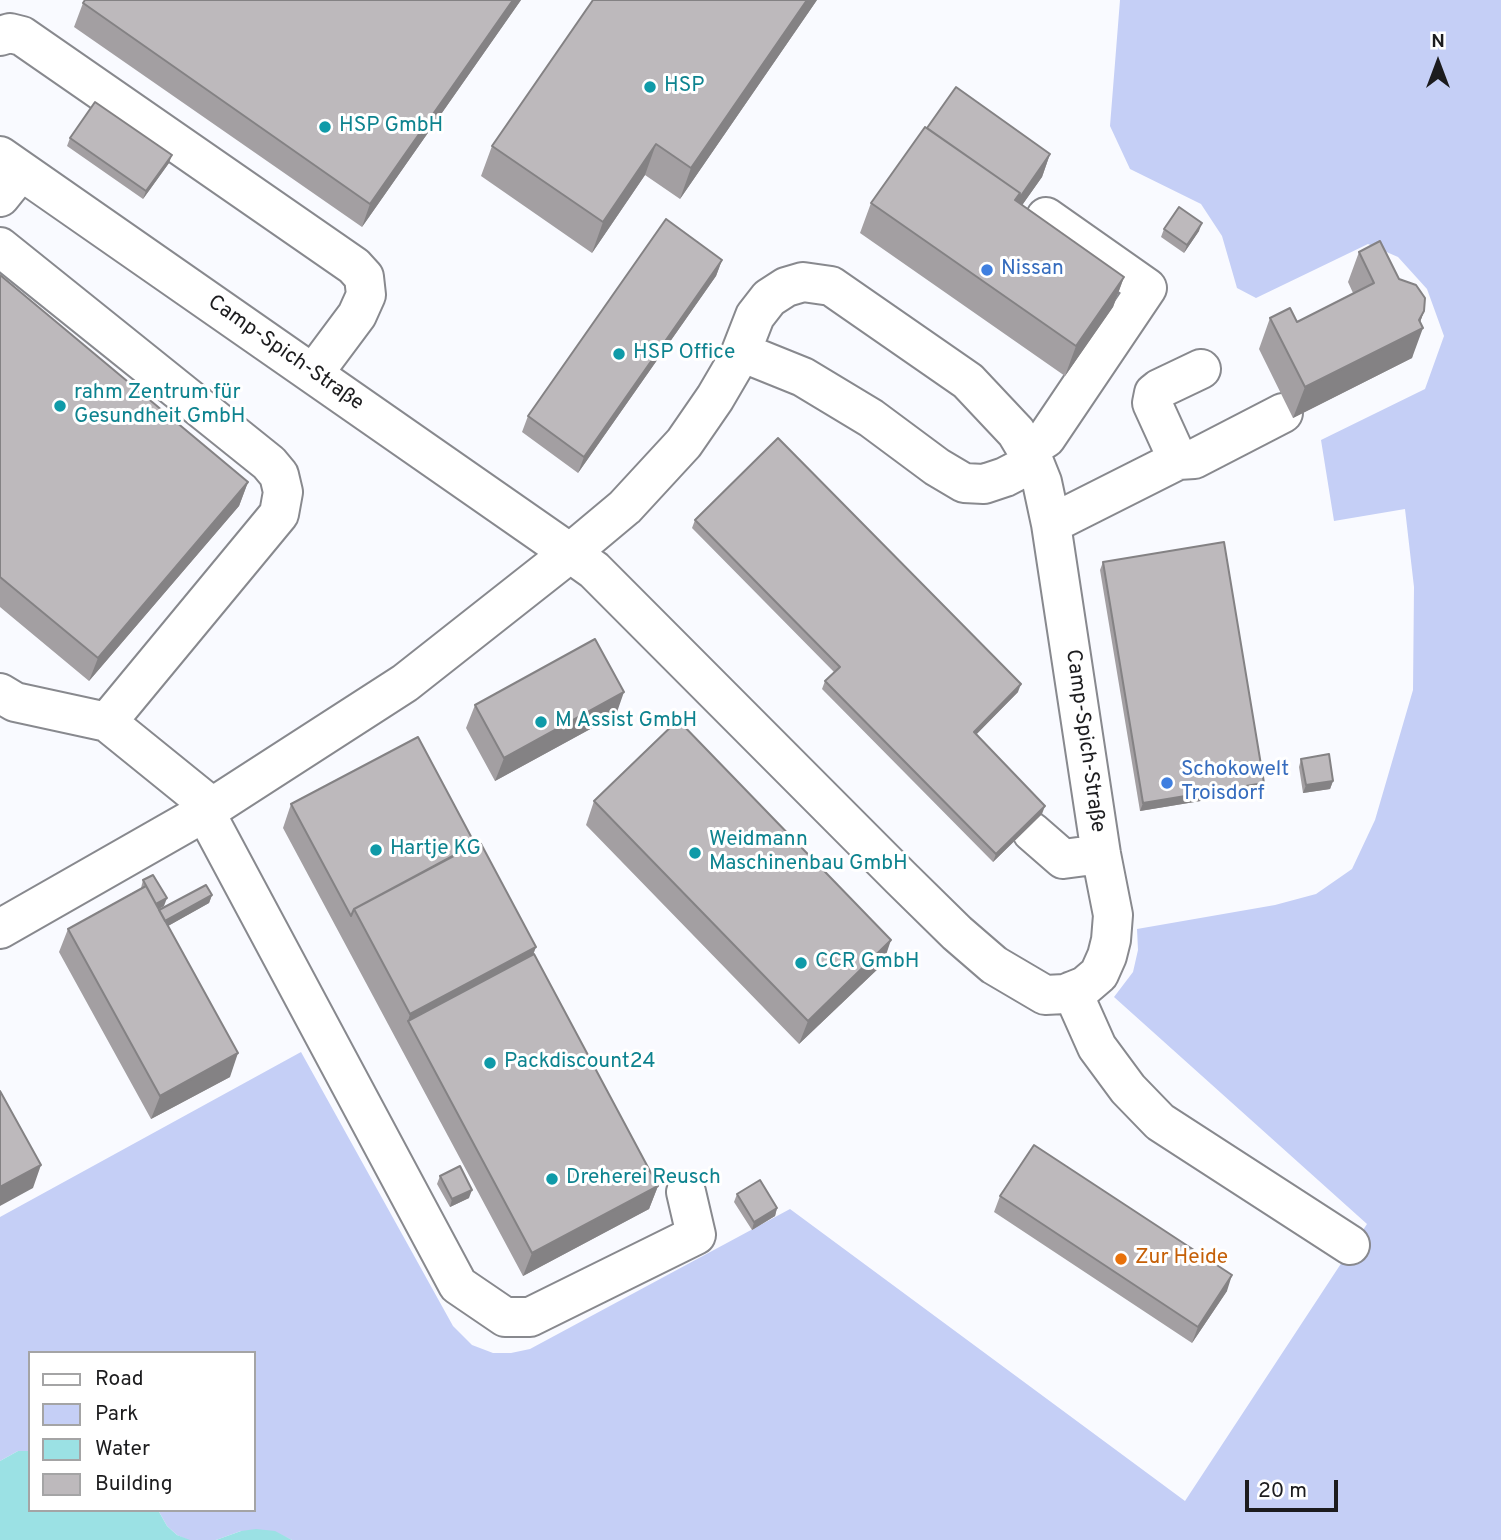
<!DOCTYPE html>
<html>
<head>
<meta charset="utf-8">
<style>
  body { margin:0 }
  #map { position:relative; width:1501px; height:1540px; overflow:hidden; background:#f9faff; font-family:Overpass,sans-serif }
  canvas { display:block }
  .legend { position:absolute; left:28px; top:1351px; width:228px; height:161px; box-sizing:border-box; background:#fff; border:2px solid #a4a4a5; margin:0; padding:9px 12px; list-style:none; font-size:21px; color:#1c1c1e }
  .legend li { display:flex; align-items:center; gap:14px; height:35px }
  .legend b { width:35px; border:2px solid #a4a4a5 }
  .north { position:absolute; left:1403px; top:28px; width:70px; height:70px; -webkit-text-stroke:5px #fff; paint-order:stroke; rotate:0deg; font-size:19px; font-weight:700; line-height:28px; text-align:center; color:#1c1c1e }
  .north::after { content:''; display:block; margin:auto; width:24px; height:32px; background:#1c1c1e; clip-path:polygon(50% 0,100% 100%,50% 72%,0 100%) }
  .scale { position:absolute; left:1245px; top:1480px; width:93px; height:32px; box-sizing:border-box; border:4px solid #1c1c1e; border-top:0; padding-left:9px; font-size:21px; line-height:24px; white-space:nowrap; color:#1c1c1e; -webkit-text-stroke:5px #fff; paint-order:stroke }
</style>
</head>
<body>
<div id="map">
<canvas width="1501" height="1540"></canvas>
<ul class="legend">
<li><b style="height:9px;background:#fff"></b>Road</li>
<li><b style="height:19px;background:#c5cff6"></b>Park</li>
<li><b style="height:19px;background:#9be1e4"></b>Water</li>
<li><b style="height:19px;background:#bdb9bc"></b>Building</li>
</ul>
<div class="north">N</div>
<div class="scale">20 m</div>
</div>
<script>
const ctx = document.querySelector('canvas').getContext('2d');
ctx.lineJoin = 'round';
function fill(path, color) { ctx.fillStyle = color; ctx.fill(path, 'evenodd'); }
const shape = rows => new Path2D(rows.map(r => 'M' + r).join(''));
function strokePath(path, color, width, dash) { ctx.strokeStyle = color; ctx.lineWidth = width; ctx.lineCap = dash ? 'butt' : 'round'; ctx.setLineDash(dash || []); ctx.stroke(path); }
function label(font, color, halo, rows, align = 'center') {
  ctx.font = font + ' Overpass,sans-serif'; ctx.lineWidth = 6; ctx.setLineDash([]); ctx.textBaseline = 'middle'; ctx.strokeStyle = halo; ctx.fillStyle = color; for (const [text, x, y, turn = 0] of rows) {
    ctx.save(); ctx.translate(x, y); ctx.rotate((+turn || 0) * Math.PI / 180); ctx.textAlign = isNaN(turn) ? turn : align; if (halo) ctx.strokeText(text, 0, 0); ctx.fillText(text, 0, 0); ctx.restore();
  }
}
fill(shape([
  [1120,0,1501,0,1501,1540,292,1540,275,1532,241,1531,216,1540,188,1540,177,1535,167,1526,158,1510,254,1510,254,1353,30,1353,30,1451,18,1451,0,1461,0,1217,301,1052,453,1326,472,1345,493,1353,511,1353,530,1349,790,1209,1185,1501,1367,1224,1114,997,1133,972,1138,950,1137,929,1275,905,1316,894,1352,869,1375,820,1413,690,1414,587,1405,509,1334,521,1321,440,1425,389,1444,336,1427,289,1398,257,1368,244,1256,298,1237,288,1222,236,1201,204,1130,169,1110,126]
]), '#c5cff6');
fill(shape([
  [18,1451,30,1451,30,1510,158,1510,167,1526,177,1535,190,1540,0,1540,0,1461],
  [256,1529,275,1531,292,1540,216,1540,241,1531]
]), '#9be1e4');
const minor = shape([
  [0,36,10,33,22,36,354,266,364,277,366,295,357,315,313,374],
  [0,156,570,553,594,570,901,878,957,933,994,965,1045,995,1065,994,1085,986,1099,974,1107,956,1111,940,1113,915,1101,854,1051,524,1042,482,1034,462,1016,432,968,381,831,286,803,282,786,287,769,298,755,316,739,357,715,398,684,443,625,507,570,553,405,683,205,812,0,929],
  [0,197,21,171],
  [0,247,269,463,279,475,283,492,279,514,107,722],
  [741,352,803,377,871,418,937,467,964,483,984,484,1005,477,1034,462],
  [1027,450,1046,438,1147,288,1046,217],
  [1178,460,1152,403,1154,393,1159,389,1201,369],
  [1051,524,1178,460,1194,459,1283,413],
  [0,693,15,702,107,722,212,807],
  [205,812,458,1285,505,1317,530,1317,696,1235,686,1192],
  [1032,832,1063,859,1101,854],
  [1072,991,1097,1047,1128,1089,1160,1122,1350,1245]
]);
strokePath(minor, '#88898e', 42);
strokePath(minor, '#fff', 38);
fill(shape([
  [521,0,362,227,74,27,83,3],
  [817,0,680,199,645,175,592,253,481,176,492,146],
  [927,128,1050,154,1042,177,1022,205,1124,277,1113,307,1065,376,860,233,871,203],
  [70,138,169,163,143,199,67,146],
  [1164,229,1199,231,1184,253,1161,237],
  [1359,252,1399,279,1424,311,1420,322,1412,358,1293,418,1259,349,1270,318,1297,322,1353,293,1348,282],
  [722,260,716,276,578,473,522,432,528,416],
  [0,275,248,482,239,506,89,681,0,607],
  [695,520,1018,692,976,734,1042,814,993,862,822,689,825,681,834,672,692,528],
  [1103,562,1261,791,1140,811,1100,570],
  [475,705,616,715,495,781,466,728],
  [1301,759,1333,781,1330,789,1303,793,1299,767],
  [594,801,883,964,799,1044,586,825],
  [291,804,534,954,658,1186,649,1209,523,1276,283,828],
  [143,880,164,906,159,909,159,910,212,895,209,903,168,926,230,1077,151,1119,59,952,68,929,141,888],
  [440,1176,469,1198,450,1207,437,1184],
  [737,1194,777,1208,775,1216,752,1230,734,1202],
  [1000,1196,1227,1291,1192,1343,994,1212]
]), '#a39fa2');
fill(shape([
  [513,0,521,0,362,227,370,204],
  [807,0,817,0,680,199,691,168],
  [656,144,645,175,592,253,603,222],
  [1050,154,1042,177,1004,231,1015,200],
  [172,155,169,163,143,199,146,191],
  [1202,223,1199,231,1184,253,1187,245],
  [722,260,716,276,578,473,584,457],
  [1124,277,1113,307,1065,376,1076,346],
  [1424,311,1417,331,1423,328,1412,358,1293,418,1305,387,1419,320],
  [248,482,239,506,89,681,98,658],
  [1021,684,1018,692,971,740,974,732],
  [624,692,616,715,495,781,504,758],
  [1333,781,1330,789,1303,793,1306,785],
  [1264,783,1261,791,1140,811,1143,803],
  [1045,806,1042,814,993,862,996,854],
  [212,895,209,903,152,935,155,927],
  [167,898,164,906,153,912,156,904],
  [891,940,883,964,799,1044,808,1021],
  [536,947,525,977,408,1021,410,1014],
  [238,1053,230,1077,151,1119,160,1096],
  [41,1165,33,1188,0,1206,0,1187],
  [658,1186,649,1209,523,1276,532,1253],
  [472,1190,469,1198,450,1207,452,1199],
  [777,1208,775,1216,752,1230,754,1222],
  [1232,1275,1227,1291,1192,1343,1198,1327]
]), '#848284');
const building = shape([
  [85,0,513,0,370,204,83,3,85,0],
  [593,0,807,0,691,168,656,144,603,222,492,146,593,0],
  [956,87,1050,154,1018,200,1020,193,927,128,956,87],
  [95,102,172,155,146,191,70,138,95,102],
  [925,127,1020,193,1015,200,1124,277,1076,346,871,203,925,127],
  [1179,207,1202,223,1187,245,1164,229,1179,207],
  [666,219,722,260,584,457,528,416,666,219],
  [1380,241,1399,279,1416,285,1425,298,1424,311,1419,320,1423,328,1305,387,1270,318,1290,308,1297,322,1374,283,1359,252,1380,241],
  [0,275,248,482,98,658,0,577,0,275],
  [778,438,1021,684,974,732,1045,806,996,854,825,681,840,667,695,520,778,438],
  [1224,542,1264,783,1143,803,1103,562,1224,542],
  [595,639,624,692,504,758,475,705,595,639],
  [678,720,891,940,808,1021,594,801,678,720],
  [418,737,475,844,354,909,351,916,291,804,418,737],
  [1329,754,1333,781,1306,785,1301,759,1329,754],
  [480,842,536,947,410,1014,354,909,480,842],
  [153,875,167,898,156,904,143,880,153,875],
  [206,885,212,895,165,921,159,910,206,885],
  [146,886,238,1053,160,1096,68,929,146,886],
  [534,954,658,1186,532,1253,408,1021,534,954],
  [0,1091,41,1165,0,1187,0,1091],
  [1034,1145,1232,1275,1198,1327,1000,1196,1034,1145],
  [460,1166,472,1190,452,1199,440,1176,460,1166],
  [760,1180,777,1208,754,1222,737,1194,760,1180]
]);
fill(building, '#bdb9bc');
strokePath(building, '#848284', 2);
for (const [x, y, r, color] of [
  [650,87,7,"#0f9aa8"],
  [325,127,7,"#0f9aa8"],
  [987,270,7,"#3f7fe0"],
  [619,354,7,"#0f9aa8"],
  [60,406,7,"#0f9aa8"],
  [541,722,7,"#0f9aa8"],
  [1167,783,7,"#3f7fe0"],
  [376,850,7,"#0f9aa8"],
  [695,853,7,"#0f9aa8"],
  [801,963,7,"#0f9aa8"],
  [490,1063,7,"#0f9aa8"],
  [552,1179,7,"#0f9aa8"],
  [1121,1259,7,"#e8710a"]
]) { const dot = new Path2D(); dot.arc(x, y, r, 0, 2 * Math.PI); ctx.fillStyle = color; ctx.fill(dot); strokePath(dot, '#fff', 2.5); }
label('21px', '#0d838f', '#fff', [
  ["HSP",664,87],
  ["HSP GmbH",339,127],
  ["HSP Office",633,354],
  ["rahm Zentrum für",74,394],
  ["Gesundheit GmbH",74,418],
  ["M Assist GmbH",555,722],
  ["Weidmann",709,841],
  ["Maschinenbau GmbH",709,865],
  ["Hartje KG",390,850],
  ["CCR GmbH",815,963],
  ["Packdiscount24",504,1063],
  ["Dreherei Reusch",566,1179]
], 'left');
label('21px', '#366cbe', '#fff', [
  ["Nissan",1001,270],
  ["Schokowelt",1181,771],
  ["Troisdorf",1181,795]
], 'left');
label('21px', '#1c1c1e', '#fff', [
  ["Camp-Spich-Straße",285,354,35],
  ["Camp-Spich-Straße",1084,741,82]
]);
label('21px', '#c56008', '#fff', [
  ["Zur Heide",1135,1259]
], 'left');
</script>
</body>
</html>
